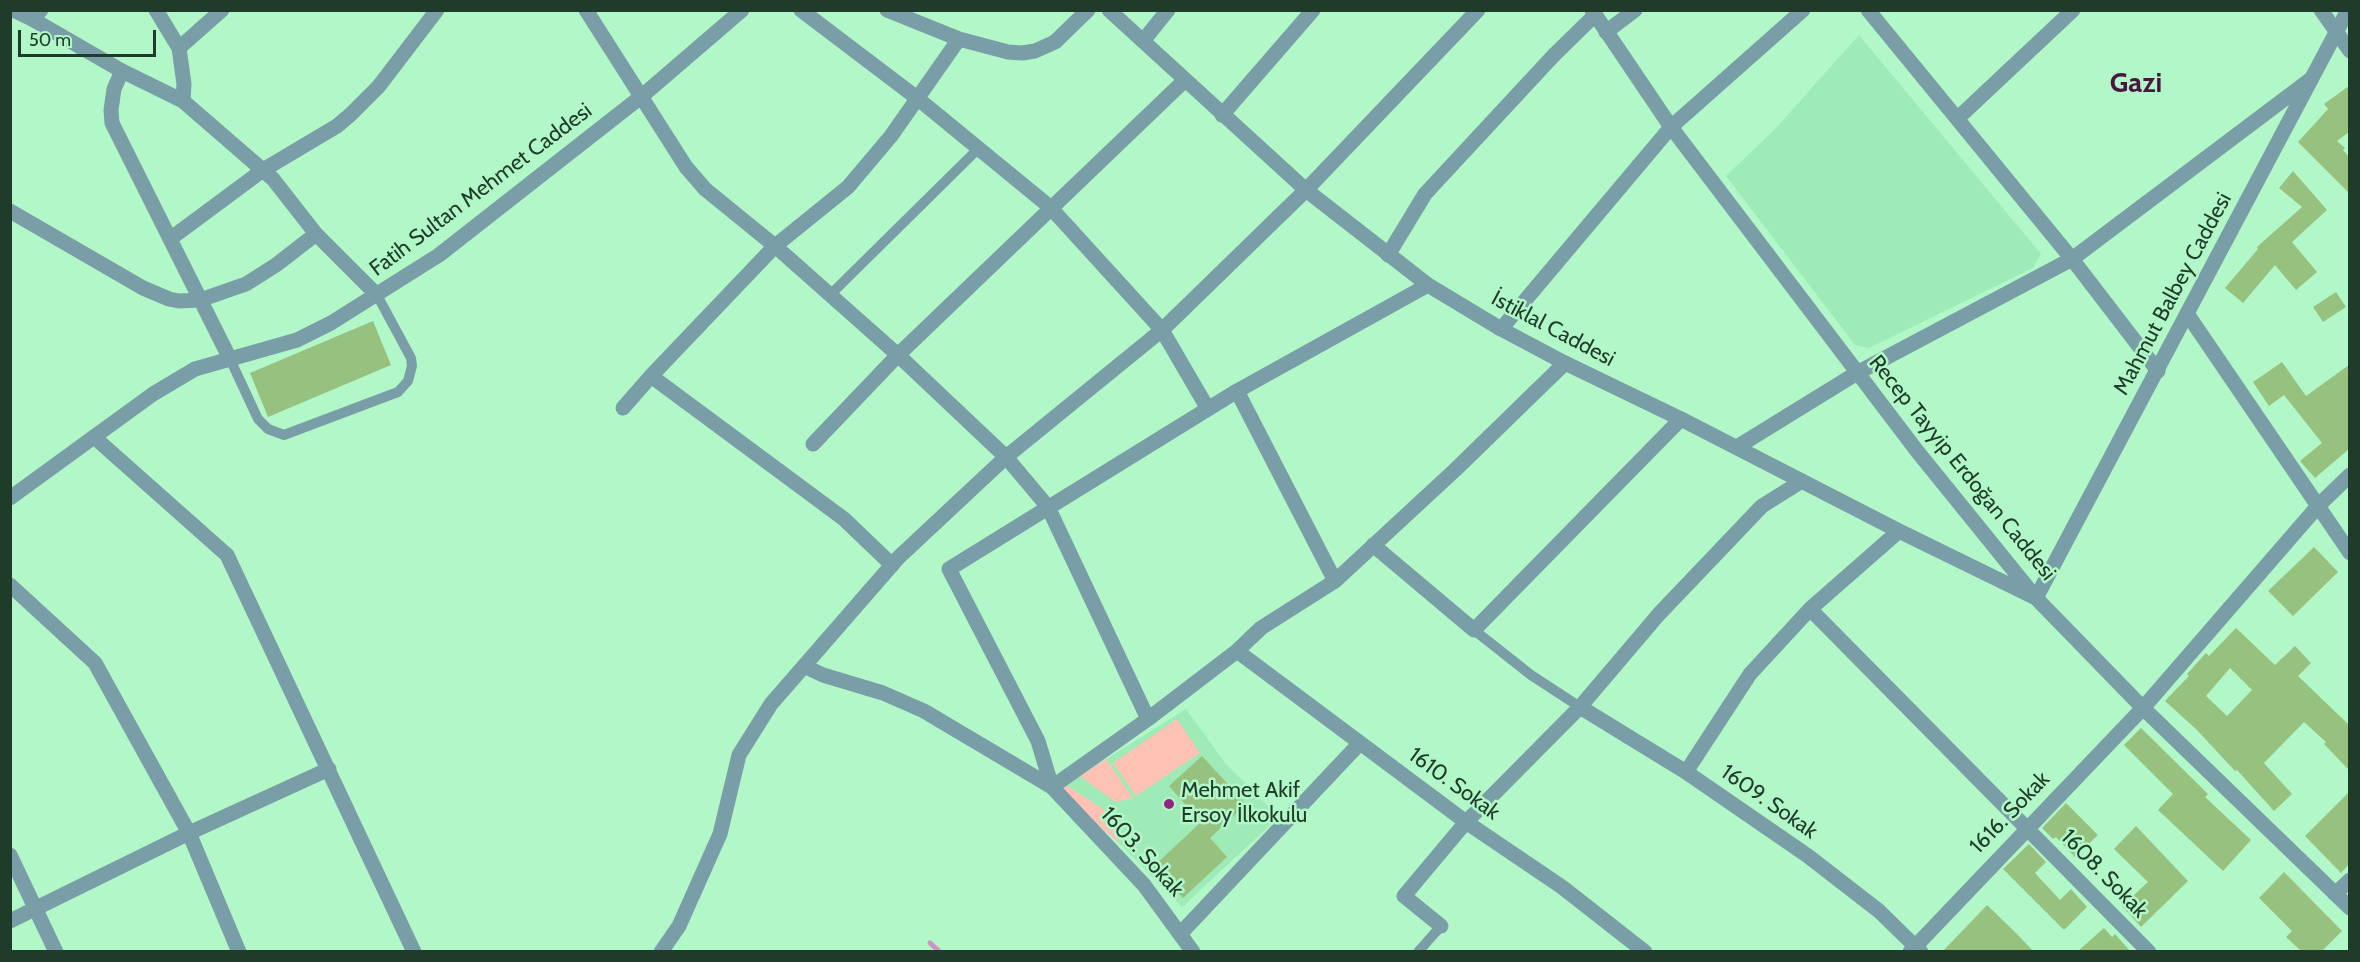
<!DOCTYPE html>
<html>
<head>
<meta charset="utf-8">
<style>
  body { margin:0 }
  #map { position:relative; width:2360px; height:962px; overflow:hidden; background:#b1f7c7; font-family:Cabin,sans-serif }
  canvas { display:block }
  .frame { position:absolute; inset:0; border:12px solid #1f3b29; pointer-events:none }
  .scale { position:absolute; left:18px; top:30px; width:138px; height:27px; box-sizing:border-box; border:3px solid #1f3b29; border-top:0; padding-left:8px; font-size:18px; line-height:21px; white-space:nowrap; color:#1f3b29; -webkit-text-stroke:4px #b1f7c7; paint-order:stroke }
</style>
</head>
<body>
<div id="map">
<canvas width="2360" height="962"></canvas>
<div class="frame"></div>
<div class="scale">50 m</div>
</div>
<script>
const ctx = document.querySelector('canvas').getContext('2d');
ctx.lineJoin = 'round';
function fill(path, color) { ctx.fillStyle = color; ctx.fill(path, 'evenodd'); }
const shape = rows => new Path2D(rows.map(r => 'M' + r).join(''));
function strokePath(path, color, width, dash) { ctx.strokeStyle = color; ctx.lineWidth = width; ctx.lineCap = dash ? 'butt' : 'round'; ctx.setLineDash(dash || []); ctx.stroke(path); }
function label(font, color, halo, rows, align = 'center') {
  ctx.font = font + ' Cabin,sans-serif'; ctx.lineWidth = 5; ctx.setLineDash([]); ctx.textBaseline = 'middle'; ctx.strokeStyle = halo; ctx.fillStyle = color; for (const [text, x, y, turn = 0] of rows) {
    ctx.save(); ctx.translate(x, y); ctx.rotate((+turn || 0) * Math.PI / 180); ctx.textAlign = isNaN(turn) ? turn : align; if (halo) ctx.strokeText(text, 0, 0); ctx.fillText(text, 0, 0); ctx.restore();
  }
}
fill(shape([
  [1859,35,2041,254,2033,268,1869,348,1855,345,1726,176,1776,128],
  [1186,709,1225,763,1279,817,1182,907,1119,843,1057,790]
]), '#9eebb8');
fill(shape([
  [1177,719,1200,753,1136,796,1113,763],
  [1106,759,1133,798,1115,802,1080,776],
  [1066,785,1112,815,1119,843,1057,790]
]), '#fdc2b3');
strokePath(shape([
  [930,943,940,952]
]), '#d191c3', 5);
fill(shape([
  [2349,86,2349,132,2337,141,2345,148,2343,150,2349,157,2349,193,2298,142,2328,109,2324,104],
  [2293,171,2327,210,2292,242,2317,272,2296,290,2275,265,2243,303,2225,288,2258,249,2257,247,2302,207,2279,188],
  [2336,292,2346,307,2323,322,2313,307],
  [373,321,391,365,268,417,250,373],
  [2282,362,2306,396,2349,365,2349,449,2315,478,2300,461,2322,443,2284,395,2269,406,2253,382],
  [2314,547,2338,572,2293,616,2268,591],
  [2236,628,2275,665,2295,646,2311,663,2298,676,2349,725,2349,770,2324,744,2326,742,2304,722,2264,763,2292,794,2274,811,2237,770,2235,771,2197,730,2165,701,2189,676,2187,674,2206,653,2209,656],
  [2230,668,2252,690,2227,716,2206,696],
  [2141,728,2208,794,2205,797,2251,840,2223,871,2158,810,2173,794,2124,745],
  [1202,756,1246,804,1210,838,1227,857,1183,898,1153,867,1201,822,1169,786],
  [2349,792,2349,864,2341,873,2305,836],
  [2066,803,2098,835,2075,857,2056,837,2053,839,2042,828],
  [2136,826,2188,881,2141,927,2122,906,2148,882,2114,849],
  [2029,844,2046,862,2035,873,2060,900,2071,889,2087,907,2064,930,2003,869],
  [2284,872,2342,931,2322,951,2301,951,2286,937,2292,931,2259,898],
  [1987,905,2017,934,2033,951,1943,951],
  [2104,928,2112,937,2115,934,2130,951,2078,951]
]), '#97c17f');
strokePath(shape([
  [831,294,979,148],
  [230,359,258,419,268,429,284,435,398,392,408,381,412,366,411,358,377,295],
  [1474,630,1531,675,1580,707],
  [1418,952,1441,926]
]), '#799ea8', 10);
strokePath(shape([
  [156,10,179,48,184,84,183,101],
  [586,10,686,167,705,189,775,246,898,355,1006,457,1048,507,1148,719],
  [801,10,917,98,1050,207,1162,330,1208,409],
  [887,10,959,39,1008,52,1022,53,1035,51,1055,42,1088,10],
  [2321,10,2350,51],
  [32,19,41,10],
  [1606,32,1635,10],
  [1143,41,1168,10],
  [179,48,222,10],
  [122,71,114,89,111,110,112,123,230,359],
  [1222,115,1313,10],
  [1958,118,2073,10],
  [1306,190,1478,10],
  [10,211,143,288,169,299,179,301,200,300,246,284,276,265,316,234],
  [170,239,263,170,337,126,350,115,379,86,437,10],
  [1388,255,1425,194,1554,55,1595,15],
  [2188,315,2350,553],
  [1501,329,1671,127,1803,10],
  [2158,371,2072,259,2311,79],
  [651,376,844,519,892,565],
  [1237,391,1335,581],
  [623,408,651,376,775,246,848,187,891,136,959,39],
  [94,437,227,555,414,952],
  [813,444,898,355,1184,81],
  [1737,447,1857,373,2072,259,1868,10],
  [1373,545,1474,630,1681,419],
  [1810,609,2149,952],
  [1237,651,1466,822,1562,887,1645,952],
  [804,666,823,675,883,693,924,711,1052,787,1144,885,1193,952],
  [1580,707,1686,772,1808,856,1879,911,1921,952],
  [1686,772,1750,674,1810,609,1899,531],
  [1052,787,1038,741,949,569,1237,391,1428,285],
  [1052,787,1148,719,1237,651,1261,628,1335,581,1455,470,1565,363],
  [10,855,56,952],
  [2335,894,2350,880],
  [10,921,189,833,329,769],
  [1441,926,1404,896,1466,822,1580,707,1659,614,1762,506,1802,481],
  [1181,933,1360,743],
  [1910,952,2143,708,2318,506,2350,475]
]), '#799ea8', 15);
strokePath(shape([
  [13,10,32,19,122,71,183,101,273,179,316,234,377,295],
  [1109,10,1306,190,1428,285,1501,329,1565,363,1681,419,1899,531,2036,598,2348,10],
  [1592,10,1671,127,1917,451,2036,598,2143,708,2350,908],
  [10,498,153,394,195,369,297,340,331,323,439,255,642,96,742,10],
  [10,585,95,663,189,833,239,952],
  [661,952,679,926,720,834,739,755,771,704,898,558,1006,457,1162,330,1306,190]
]), '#799ea8', 15);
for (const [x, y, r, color] of [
  [1169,804,6,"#942383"]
]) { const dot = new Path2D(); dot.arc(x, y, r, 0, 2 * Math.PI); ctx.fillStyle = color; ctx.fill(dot); strokePath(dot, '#b1f7c7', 2); }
label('22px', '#1f3b29', '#b1f7c7', [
  ["Fatih Sultan Mehmet Caddesi",481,190,-37],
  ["Mahmut Balbey Caddesi",2173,294,-62],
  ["İstiklal Caddesi",1553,329,28],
  ["Recep Tayyip Erdoğan Caddesi",1962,468,51],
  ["1610. Sokak",1454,784,36],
  ["1609. Sokak",1769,802,35],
  ["1616. Sokak",2010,813,-46],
  ["1603. Sokak",1142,852,48],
  ["1608. Sokak",2104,874,46]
]);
label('22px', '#1f3b29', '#b1f7c7', [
  ["Mehmet Akif",1181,791],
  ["Ersoy İlkokulu",1181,816]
], 'left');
label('bold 28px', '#4a1541', '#b1f7c7', [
  ["Gazi",2136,84]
]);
</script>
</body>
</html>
